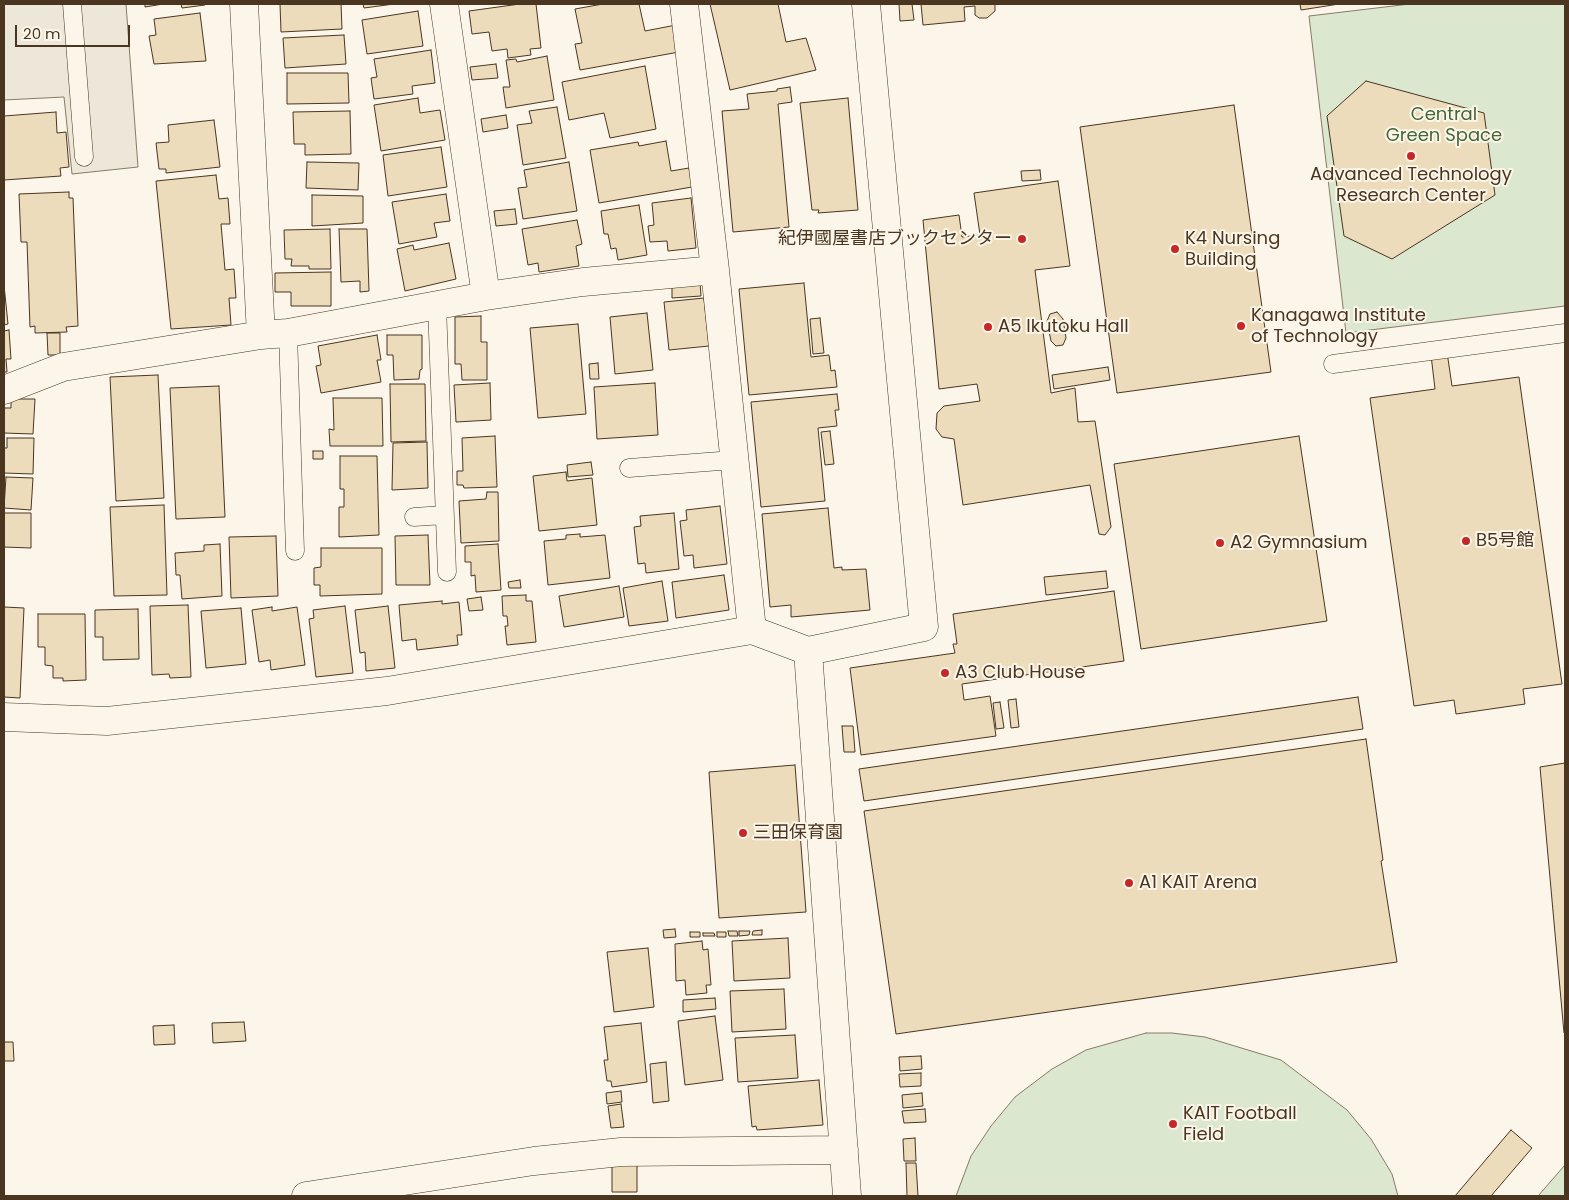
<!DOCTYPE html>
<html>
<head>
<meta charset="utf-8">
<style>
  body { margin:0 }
  #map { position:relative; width:1569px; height:1200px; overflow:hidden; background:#fbf6e9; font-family:Poppins,sans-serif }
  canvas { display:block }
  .frame { position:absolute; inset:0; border:5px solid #4a3520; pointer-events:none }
  .scale { position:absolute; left:15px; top:25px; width:115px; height:22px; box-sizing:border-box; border:2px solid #4a3520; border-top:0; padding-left:6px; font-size:15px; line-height:18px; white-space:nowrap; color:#4a3520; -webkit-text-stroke:4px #fbf6e9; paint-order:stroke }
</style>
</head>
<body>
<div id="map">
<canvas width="1569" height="1200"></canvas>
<div class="frame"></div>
<div class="scale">20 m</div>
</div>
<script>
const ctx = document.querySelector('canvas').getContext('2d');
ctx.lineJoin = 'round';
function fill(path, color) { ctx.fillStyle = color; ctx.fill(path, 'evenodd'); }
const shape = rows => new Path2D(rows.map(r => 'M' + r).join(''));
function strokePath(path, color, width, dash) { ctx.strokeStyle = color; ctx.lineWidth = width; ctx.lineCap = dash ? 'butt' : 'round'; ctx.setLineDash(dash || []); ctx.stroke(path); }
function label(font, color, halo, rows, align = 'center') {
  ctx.font = font + ' Poppins,"Noto Sans JP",sans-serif'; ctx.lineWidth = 4; ctx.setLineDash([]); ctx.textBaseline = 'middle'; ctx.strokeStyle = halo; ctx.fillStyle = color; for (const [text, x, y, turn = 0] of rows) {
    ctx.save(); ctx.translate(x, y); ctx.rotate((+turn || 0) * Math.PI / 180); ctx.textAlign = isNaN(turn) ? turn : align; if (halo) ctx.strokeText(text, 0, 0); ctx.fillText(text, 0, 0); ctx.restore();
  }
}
const green = shape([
  [1410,4,1565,4,1565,306,1346,333,1309,16,1410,4],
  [1146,1033,1172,1033,1205,1037,1281,1060,1347,1110,1371,1139,1392,1174,1398,1196,956,1196,971,1156,991,1126,1015,1097,1052,1069,1086,1050,1146,1033],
  [1565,1165,1565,1196,1538,1196,1565,1165]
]);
fill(green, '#dce7d0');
strokePath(green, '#887966', 1);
const parking = shape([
  [4,4,126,4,138,167,72,174,64,97,4,100,4,4]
]);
fill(parking, '#ede7d9');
strokePath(parking, '#887966', 1);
const building = shape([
  [145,4,163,4,145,7,145,4],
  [181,4,205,4,205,5,182,8,181,4],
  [280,4,341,4,342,29,281,32,280,4],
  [363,4,394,4,364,8,363,4],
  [520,4,536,4,541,48,530,49,531,55,508,58,507,49,492,51,489,32,472,34,469,11,520,4],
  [603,4,639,4,645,31,676,25,679,52,580,70,575,44,582,43,575,9,603,4],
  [710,4,778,4,786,42,806,38,816,70,730,90,710,4],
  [899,4,912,4,914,20,900,21,899,4],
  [921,4,995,4,995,11,987,18,979,18,975,15,975,6,964,7,965,21,923,25,921,4],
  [1300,4,1339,4,1301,10,1300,4],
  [418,11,423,46,367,54,362,20,418,11],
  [200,13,206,61,154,64,149,36,156,35,154,19,200,13],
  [344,35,346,64,285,68,283,38,344,35],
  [431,50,435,83,412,86,413,94,374,99,371,78,377,77,374,59,431,50],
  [547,56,554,100,506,108,503,87,510,87,506,60,516,59,517,62,547,56],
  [496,64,498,78,472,80,470,67,496,64],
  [645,66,656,129,610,138,604,113,569,120,562,82,645,66],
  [287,73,348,73,349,103,287,104,287,73],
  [1366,81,1484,113,1495,195,1392,259,1344,236,1327,116,1366,81],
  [790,87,792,102,778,104,789,227,733,232,722,111,749,109,747,94,777,91,777,89,790,87],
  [418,98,420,113,440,110,445,140,381,151,374,105,418,98],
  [848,98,858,210,818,213,819,210,812,210,800,103,848,98],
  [1234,105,1271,372,1117,393,1080,127,1234,105],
  [557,107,566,158,523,165,517,125,532,123,529,111,557,107],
  [350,111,351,154,305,155,305,144,294,144,293,112,350,111],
  [56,112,57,133,66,132,69,167,60,168,61,176,4,180,4,116,56,112],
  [506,115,508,128,483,132,481,119,506,115],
  [214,120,220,167,166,173,166,169,159,169,156,143,169,142,168,125,214,120],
  [666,141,671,171,689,168,692,187,599,203,590,150,638,142,639,146,666,141],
  [441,147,447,187,388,196,383,155,441,147],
  [307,162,359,163,358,190,306,188,307,162],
  [569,162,577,211,523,219,518,188,527,187,524,170,569,162],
  [1040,170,1041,180,1022,181,1021,171,1040,170],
  [216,175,219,199,228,198,230,224,221,224,225,270,234,269,236,298,229,298,231,325,171,329,156,181,216,175],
  [1058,181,1070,266,1035,270,1051,393,1075,388,1078,422,1095,421,1111,527,1105,535,1099,534,1090,485,963,505,954,439,942,437,936,429,937,413,944,406,980,401,977,384,939,389,923,220,959,215,962,237,980,235,974,193,1058,181],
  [69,192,69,198,73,198,78,326,66,327,67,332,35,333,35,326,30,327,27,242,21,242,19,194,69,192],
  [446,194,450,221,434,223,437,237,399,244,392,202,446,194],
  [312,195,363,196,363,223,312,226,312,195],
  [691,198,696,248,668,251,667,241,650,242,648,226,654,225,652,203,691,198],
  [639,205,647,255,618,260,616,248,611,249,608,234,604,234,601,211,639,205],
  [515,209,517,224,496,226,494,211,515,209],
  [577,220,582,244,576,246,579,266,539,272,538,263,528,265,522,229,577,220],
  [330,229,331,269,309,269,309,266,291,266,292,259,285,259,284,230,330,229],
  [339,229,367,229,369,291,360,292,360,281,341,282,339,229],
  [449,243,456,279,405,291,397,249,413,245,414,250,449,243],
  [331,272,331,306,291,306,291,292,275,292,275,273,331,272],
  [700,282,701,296,672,298,672,284,700,282],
  [804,283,811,357,829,355,831,371,835,370,837,387,749,395,739,289,804,283],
  [4,285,8,324,4,325,4,285],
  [704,298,709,346,669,350,664,302,704,298],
  [1057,312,1063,319,1066,338,1063,345,1056,346,1051,341,1047,321,1050,314,1057,312],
  [647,313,653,370,615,374,610,317,647,313],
  [481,316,481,342,487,342,487,380,462,380,461,364,455,364,455,317,481,316],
  [820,318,824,353,813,354,810,319,820,318],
  [578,324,586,414,538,418,530,328,578,324],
  [9,330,11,359,6,359,7,372,4,372,4,331,9,330],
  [47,333,60,333,60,355,48,355,47,333],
  [377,335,381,360,377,360,381,382,321,393,316,366,321,365,318,346,377,335],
  [387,335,422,335,422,369,420,370,419,379,394,380,393,355,387,355,387,335],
  [1447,352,1452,386,1519,377,1562,684,1523,689,1525,704,1456,714,1454,700,1414,706,1370,398,1435,389,1431,355,1447,352],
  [598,363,599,379,590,379,589,364,598,363],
  [1108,367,1110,380,1054,389,1052,375,1108,367],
  [158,375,164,498,116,501,110,377,158,375],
  [490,383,491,420,456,422,454,385,490,383],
  [655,383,658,435,597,439,594,387,655,383],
  [390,384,425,384,426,441,391,442,390,384],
  [219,386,225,517,176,519,170,388,219,386],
  [837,394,839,410,835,410,837,426,818,428,825,501,761,507,751,402,837,394],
  [333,398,382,398,383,446,330,446,329,429,334,430,333,398],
  [11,399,35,399,33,434,4,433,4,408,11,408,11,399],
  [830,431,834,464,825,465,821,432,830,431],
  [495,436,497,487,464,488,463,485,457,485,457,471,463,471,462,438,495,436],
  [1299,436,1327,621,1141,649,1114,464,1299,436],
  [7,438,34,438,33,474,4,473,4,448,7,448,7,438],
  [427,442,428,488,392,490,393,443,427,442],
  [313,451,323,451,323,459,313,459,313,451],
  [340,456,377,456,379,535,339,537,339,507,344,507,344,489,340,489,340,456],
  [591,462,593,475,568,477,567,465,591,462],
  [566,472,567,481,592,478,597,525,539,531,533,476,566,472],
  [6,477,33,478,31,510,4,508,6,477],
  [487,492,498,492,499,541,461,543,459,501,486,499,487,492],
  [164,505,167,595,114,596,110,507,164,505],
  [720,506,727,564,694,568,693,555,684,556,680,521,687,520,686,510,720,506],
  [828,508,834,568,842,567,842,570,866,569,870,610,791,617,791,605,770,607,762,514,828,508],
  [4,513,31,513,31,548,4,547,4,513],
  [674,513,679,569,646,573,645,563,638,564,634,527,641,526,640,516,674,513],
  [580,534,580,537,605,535,610,578,548,585,544,541,566,539,566,535,580,534],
  [428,535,430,585,396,585,395,536,428,535],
  [276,536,278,596,231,598,229,537,276,536],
  [220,544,222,596,182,599,180,575,176,575,175,553,204,551,204,545,220,544],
  [498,544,501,590,476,592,475,575,471,576,471,562,465,562,465,546,498,544],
  [321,548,382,548,382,594,320,596,320,585,314,585,314,568,321,567,321,548],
  [1106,571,1108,588,1046,595,1044,577,1106,571],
  [724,575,729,610,676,618,672,582,724,575],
  [520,580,521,588,509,588,508,582,520,580],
  [662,581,668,621,629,626,623,588,662,581],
  [619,586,624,617,564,627,559,596,619,586],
  [1114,591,1124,661,962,684,964,700,990,696,996,736,861,755,850,668,955,653,953,644,957,644,953,614,1114,591],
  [526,595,526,601,532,601,536,642,507,645,505,626,508,626,507,616,503,616,502,596,526,595],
  [481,597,483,610,469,611,467,599,481,597],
  [442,601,442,604,459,602,462,635,457,635,458,645,417,650,416,639,402,641,399,605,442,601],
  [188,605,191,677,170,678,169,674,152,675,150,606,188,605],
  [345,606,353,673,316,677,309,619,314,618,313,610,345,606],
  [388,606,395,668,366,671,365,652,360,653,355,610,388,606],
  [4,607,24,608,20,698,4,697,4,607],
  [272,607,272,611,297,607,305,665,271,670,270,660,259,662,252,610,272,607],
  [241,608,246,664,206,668,201,611,241,608],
  [138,609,139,659,103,660,103,637,95,637,95,610,138,609],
  [38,614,85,614,86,680,63,681,63,678,53,678,53,666,45,665,45,647,38,647,38,614],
  [1358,697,1363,729,864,801,859,769,1358,697],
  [1016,699,1019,727,1011,728,1008,700,1016,699],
  [1000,702,1004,728,996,729,993,703,1000,702],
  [842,726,853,726,855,752,844,752,842,726],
  [1366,739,1383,860,1381,861,1397,962,896,1034,864,811,1366,739],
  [1565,763,1565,1032,1564,1033,1540,767,1565,763],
  [795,765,806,912,719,918,709,772,795,765],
  [675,929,676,937,664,938,663,930,675,929],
  [762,930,762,935,752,935,753,931,762,930],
  [728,931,737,931,738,936,729,936,728,931],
  [739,931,750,931,749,935,739,936,739,931],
  [690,932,700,932,700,937,690,937,690,932],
  [717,932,726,932,726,937,717,937,717,932],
  [703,933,714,933,715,936,703,936,703,933],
  [788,938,790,978,734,981,732,941,788,938],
  [702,941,703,950,708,949,711,985,706,985,707,993,686,995,685,980,676,981,675,944,702,941],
  [648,948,654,1007,614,1012,607,952,648,948],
  [784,989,786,1029,732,1032,730,991,784,989],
  [715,998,716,1009,683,1012,683,1000,715,998],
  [715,1016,723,1080,685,1085,678,1021,715,1016],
  [244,1022,246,1041,213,1043,212,1023,244,1022],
  [641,1023,647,1082,612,1087,611,1081,607,1081,604,1060,608,1060,604,1027,641,1023],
  [174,1025,175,1044,154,1045,153,1026,174,1025],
  [795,1035,798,1078,738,1082,735,1038,795,1035],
  [4,1042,13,1042,14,1061,4,1061,4,1042],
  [921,1056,922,1069,900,1071,899,1057,921,1056],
  [666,1062,669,1101,653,1103,650,1064,666,1062],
  [921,1073,921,1086,900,1087,899,1074,921,1073],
  [819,1080,823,1125,757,1130,756,1126,752,1127,748,1086,819,1080],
  [621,1091,622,1102,607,1104,606,1093,621,1091],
  [922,1093,923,1106,903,1108,902,1095,922,1093],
  [621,1104,624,1127,611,1128,608,1106,621,1104],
  [925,1109,926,1122,904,1123,902,1111,925,1109],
  [1511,1130,1532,1148,1491,1196,1455,1196,1511,1130],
  [915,1138,916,1161,904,1161,903,1139,915,1138],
  [612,1160,637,1160,637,1192,612,1192,612,1160],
  [906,1163,916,1163,918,1196,907,1196,906,1163]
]);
fill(building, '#ecdcbc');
strokePath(building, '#4a3520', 1);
const lane = shape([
  [72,4,84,157],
  [437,306,447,572],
  [288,333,295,551],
  [1333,364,1565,333],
  [629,468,733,460],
  [414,517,444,515]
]);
const street = shape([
  [244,4,261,335],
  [444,4,486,296],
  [684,4,715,270,752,630],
  [4,390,63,367,261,335,288,333,486,296,583,282,715,270],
  [808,651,847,1196],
  [4,717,107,721,387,691,752,630,808,651,924,627,866,4],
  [306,1196,534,1161,621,1152,844,1150]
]);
strokePath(lane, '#4a3520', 19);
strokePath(street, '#4a3520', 29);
strokePath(lane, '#fbf6e9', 18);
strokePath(street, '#fbf6e9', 28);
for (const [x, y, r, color] of [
  [1411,156,5,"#c62828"],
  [1022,239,5,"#c62828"],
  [1175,249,5,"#c62828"],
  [1241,326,5,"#c62828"],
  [988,327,5,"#c62828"],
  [1466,541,5,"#c62828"],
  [1220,543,5,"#c62828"],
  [945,673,5,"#c62828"],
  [743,833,5,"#c62828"],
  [1129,883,5,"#c62828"],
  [1173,1124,5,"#c62828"]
]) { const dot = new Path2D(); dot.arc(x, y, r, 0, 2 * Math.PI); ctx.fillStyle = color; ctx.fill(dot); strokePath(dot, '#fbf6e9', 2); }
label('18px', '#436837', '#fbf6e9', [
  ["Central",1444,115],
  ["Green Space",1444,136]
]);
label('18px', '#4a3520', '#fbf6e9', [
  ["Advanced Technology",1411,175,"center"],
  ["Research Center",1411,196,"center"],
  ["紀伊國屋書店ブックセンター",1012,239,"right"],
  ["K4 Nursing",1185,239],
  ["Building",1185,260],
  ["Kanagawa Institute",1251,316],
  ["of Technology",1251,337],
  ["A5 Ikutoku Hall",998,327],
  ["B5号館",1476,541],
  ["A2 Gymnasium",1230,543],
  ["A3 Club House",955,673],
  ["三田保育園",753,833],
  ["A1 KAIT Arena",1139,883],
  ["KAIT Football",1183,1114],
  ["Field",1183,1135]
], 'left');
</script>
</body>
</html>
